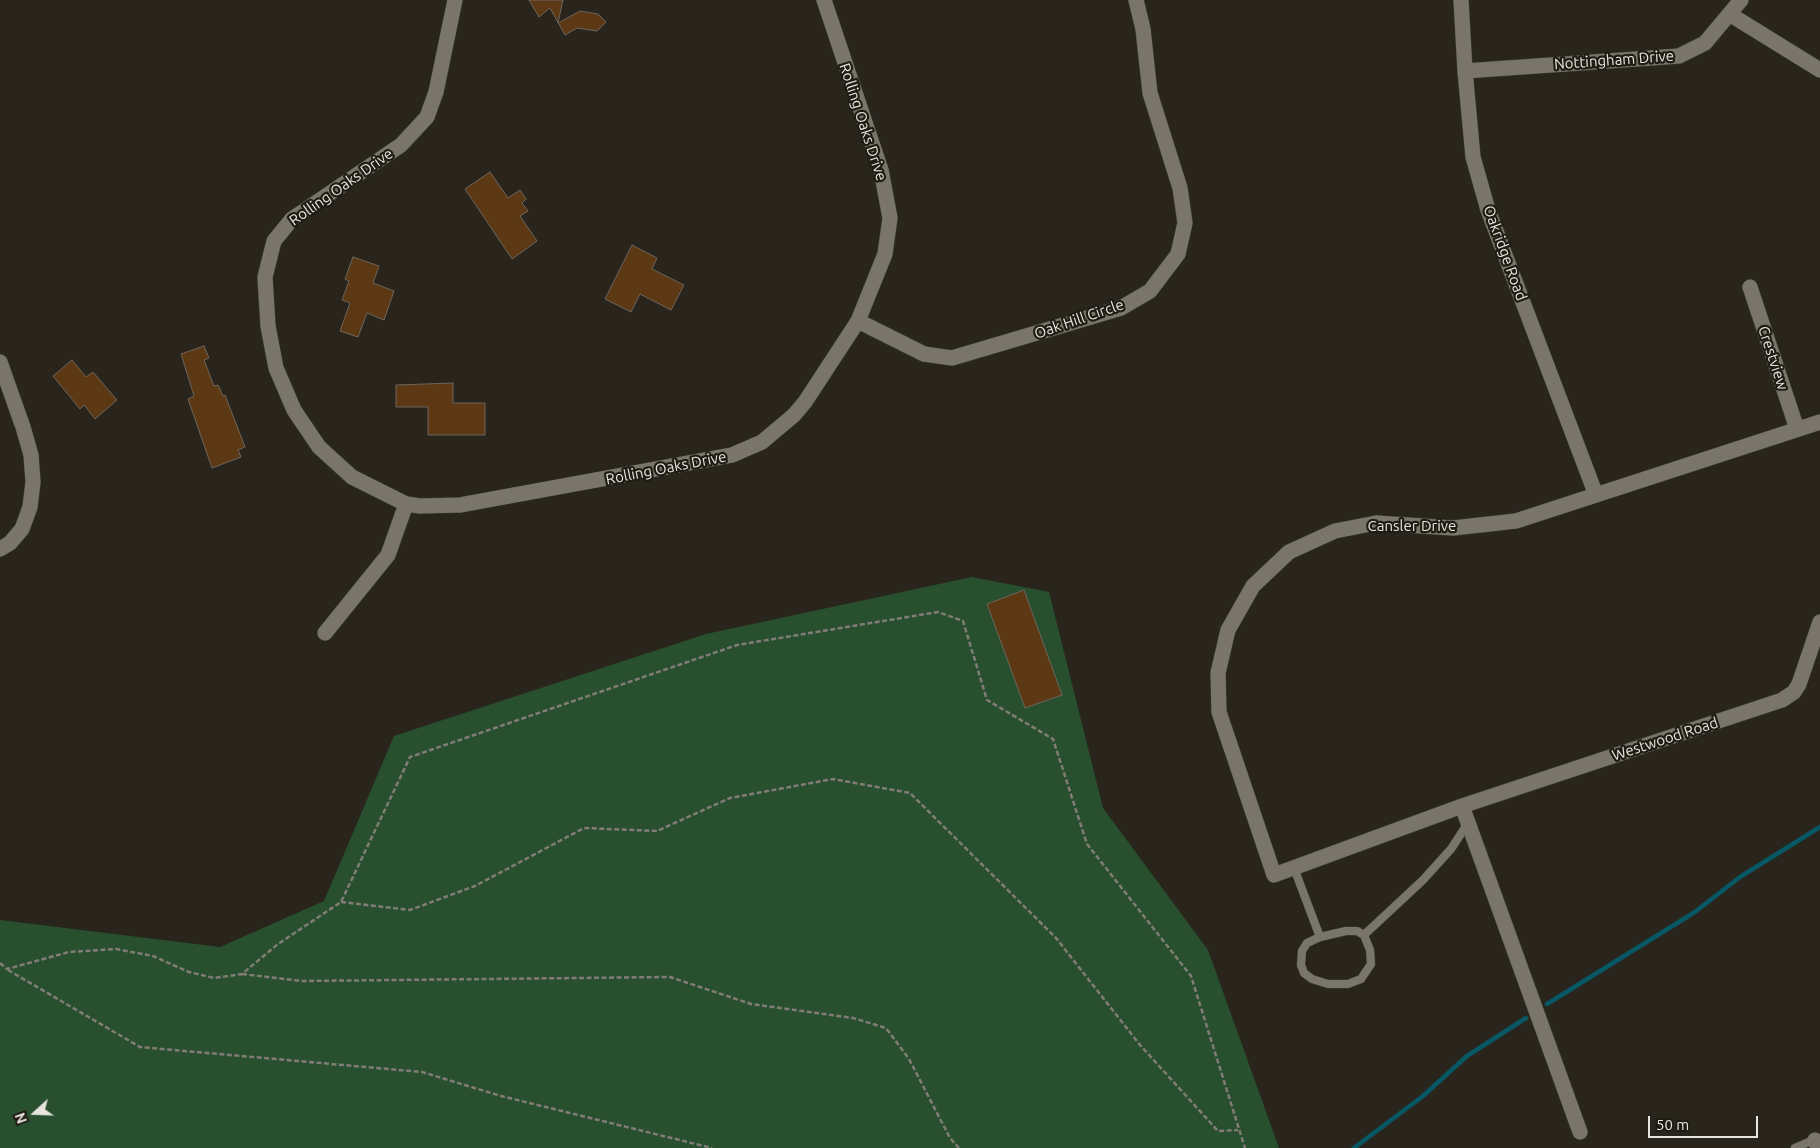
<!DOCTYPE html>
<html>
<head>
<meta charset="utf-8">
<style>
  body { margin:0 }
  #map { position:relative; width:1820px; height:1148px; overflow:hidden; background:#29251c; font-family:Ubuntu,sans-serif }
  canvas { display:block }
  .north { position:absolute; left:10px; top:1088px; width:50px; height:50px; -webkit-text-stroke:4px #1f1c13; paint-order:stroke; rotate:250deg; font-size:14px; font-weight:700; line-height:20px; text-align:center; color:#e8e5df }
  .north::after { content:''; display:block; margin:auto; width:18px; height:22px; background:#e8e5df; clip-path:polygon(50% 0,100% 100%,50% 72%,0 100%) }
  .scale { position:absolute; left:1648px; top:1116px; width:110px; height:22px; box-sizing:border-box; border:2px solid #e8e5df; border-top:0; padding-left:6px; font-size:15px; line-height:18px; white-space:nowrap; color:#e8e5df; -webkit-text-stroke:4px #1f1c13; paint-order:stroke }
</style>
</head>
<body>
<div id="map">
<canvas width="1820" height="1148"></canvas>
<div class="north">N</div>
<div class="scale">50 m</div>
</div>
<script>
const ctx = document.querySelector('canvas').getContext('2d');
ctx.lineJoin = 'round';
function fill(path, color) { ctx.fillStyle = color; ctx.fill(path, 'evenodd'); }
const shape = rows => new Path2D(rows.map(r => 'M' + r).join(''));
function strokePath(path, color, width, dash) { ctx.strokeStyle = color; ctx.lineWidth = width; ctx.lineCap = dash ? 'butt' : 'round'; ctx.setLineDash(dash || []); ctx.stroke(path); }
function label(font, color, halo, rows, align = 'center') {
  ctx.font = font + ' Ubuntu,sans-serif'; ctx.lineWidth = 4.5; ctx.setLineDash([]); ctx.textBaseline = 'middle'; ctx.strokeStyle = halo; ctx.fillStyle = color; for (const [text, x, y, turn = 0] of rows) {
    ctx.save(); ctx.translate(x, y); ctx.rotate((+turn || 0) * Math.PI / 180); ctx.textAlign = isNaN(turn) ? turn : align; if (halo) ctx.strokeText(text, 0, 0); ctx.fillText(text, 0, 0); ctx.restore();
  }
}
fill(shape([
  [972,577,1049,592,1103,808,1208,950,1279,1148,0,1148,0,920,220,947,324,901,394,736,706,634]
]), '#28502f');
strokePath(shape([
  [1547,1004,1695,912,1740,877,1820,827],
  [1354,1148,1423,1096,1467,1056,1526,1018]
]), '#085765', 4.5);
const building = shape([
  [529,0,563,0,558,23,580,11,598,14,606,22,597,31,577,28,565,35,550,8,539,17,529,0],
  [490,172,508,198,520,190,526,199,522,203,528,211,520,216,537,241,512,259,465,189,490,172],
  [632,245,657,258,652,269,684,285,671,310,640,294,631,312,605,299,632,245],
  [353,257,379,266,373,283,394,291,384,320,367,313,358,337,340,331,350,303,342,300,349,281,345,279,353,257],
  [204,346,209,358,204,360,214,386,218,385,223,396,225,395,245,447,238,450,241,457,212,468,188,399,194,396,181,354,204,346],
  [72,360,86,377,93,372,117,400,95,419,84,405,80,409,53,376,72,360],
  [453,383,453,403,485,403,485,435,428,435,428,407,396,407,396,385,453,383],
  [1024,590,1062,695,1025,708,987,604,1024,590]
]);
fill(building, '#5c3914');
strokePath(building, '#6e655d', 1);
const lane = shape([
  [1294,868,1320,937],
  [1364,935,1357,931,1346,931,1320,937,1307,943,1302,951,1301,965,1304,973,1312,979,1328,984,1348,984,1361,979,1371,964,1370,950,1364,935,1423,880,1451,849,1468,823],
  [1795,1148,1816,1139]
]);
const street = shape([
  [455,0,436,92,427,117,401,145,292,219,274,241,265,277,268,326,276,368,294,410,319,447,352,477,406,504,420,506,460,505,732,455,762,442,794,415,805,402,858,321,885,254,890,218,881,170,824,0],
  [1461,0,1465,71,1473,157,1488,210,1596,495],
  [1731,15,1820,70],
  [1465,71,1679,56,1705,43,1741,0],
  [1750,287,1797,429],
  [858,321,924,354,952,358,1121,308,1150,291,1178,254,1185,223,1180,188,1150,93,1143,29,1136,0],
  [0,362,23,427,31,455,33,482,30,507,22,529,10,543,0,549],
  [1820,422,1516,521,1453,528,1376,523,1335,531,1289,552,1253,586,1228,630,1218,673,1219,712,1274,875,1462,806,1782,700,1794,692,1799,684,1820,622],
  [325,633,388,555,406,504],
  [1462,806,1580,1132],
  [1815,1140,1818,1148]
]);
strokePath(lane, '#45423a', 9);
strokePath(street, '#45423a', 16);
strokePath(shape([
  [341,902,410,910,475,886,584,828,657,831,730,798,833,779,910,793,1056,938,1140,1045,1218,1131,1238,1130],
  [0,963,7,969,69,952,116,949,153,956,189,972,214,978,242,974,278,944,341,902,410,757,737,645,938,612,963,621,987,700,1053,739,1087,844,1191,976,1245,1148],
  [8,970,140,1047,422,1072,501,1096,712,1148],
  [242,974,302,981,670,977,751,1004,853,1018,886,1028,909,1059,950,1138,959,1148]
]), '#817d76', 2.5, [5, 2.5]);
strokePath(lane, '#7a756a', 8);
strokePath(street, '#7a756a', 15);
label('15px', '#e8e5df', '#1f1c13', [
  ["Nottingham Drive",1614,60,-4],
  ["Rolling Oaks Drive",863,122,72],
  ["Rolling Oaks Drive",341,187,-35],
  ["Oakridge Road",1505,253,70],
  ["Oak Hill Circle",1079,319,-19],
  ["Crestview",1773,358,72],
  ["Rolling Oaks Drive",666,468,-11],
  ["Cansler Drive",1412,526],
  ["Westwood Road",1665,739,-18]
]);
</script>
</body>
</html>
